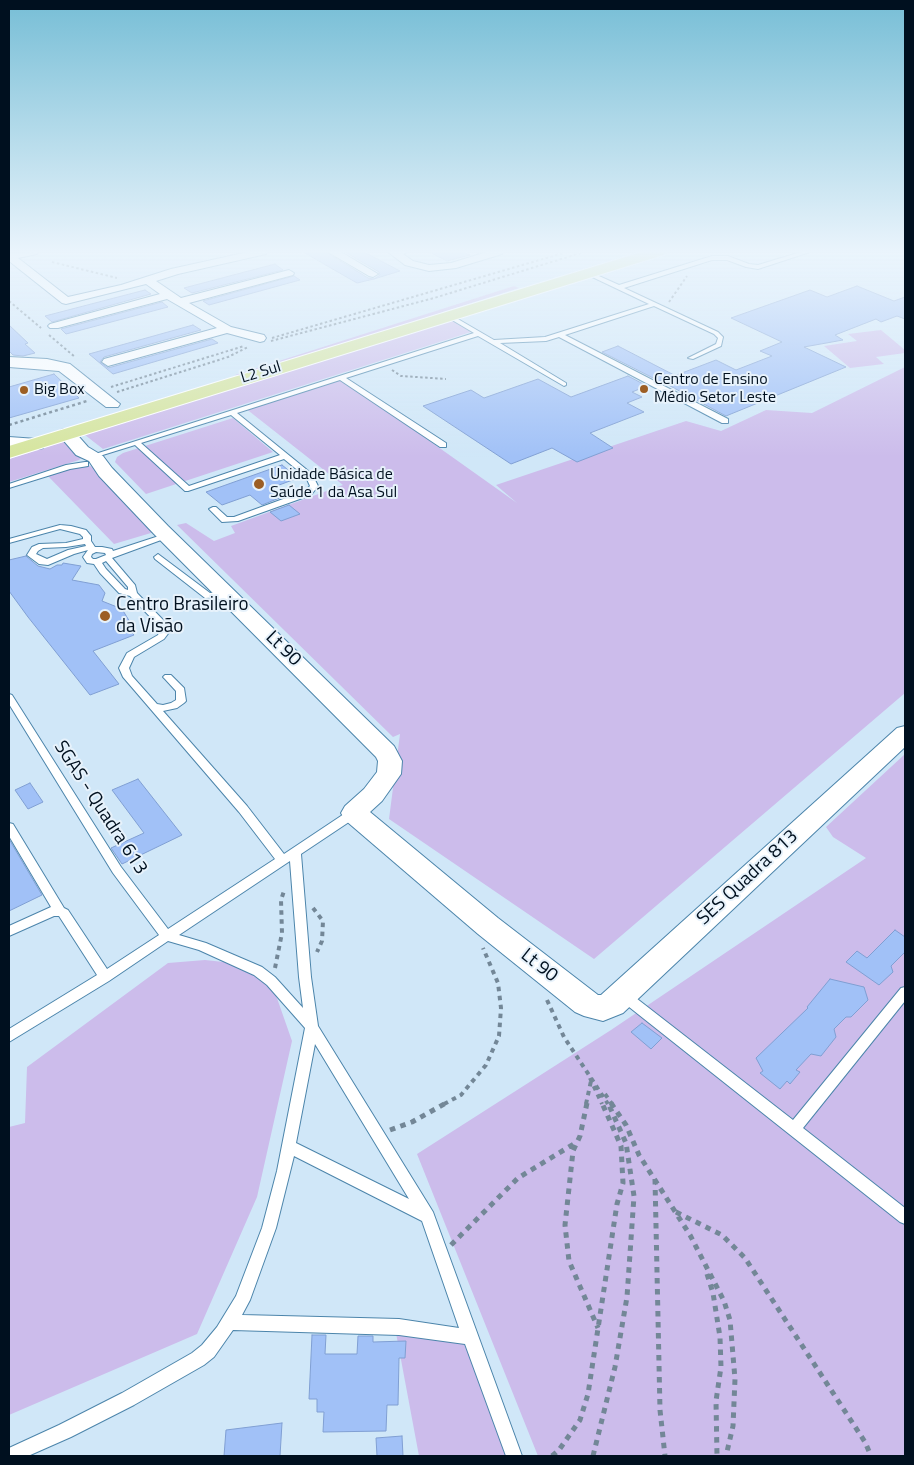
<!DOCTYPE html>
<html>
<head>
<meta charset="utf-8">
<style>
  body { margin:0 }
  #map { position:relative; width:914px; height:1465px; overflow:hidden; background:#d0e7f8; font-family:"Titillium Web",sans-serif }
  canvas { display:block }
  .frame { position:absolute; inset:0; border:10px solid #00101f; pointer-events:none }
</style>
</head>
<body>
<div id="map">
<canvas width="914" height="1465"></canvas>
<div class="frame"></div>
</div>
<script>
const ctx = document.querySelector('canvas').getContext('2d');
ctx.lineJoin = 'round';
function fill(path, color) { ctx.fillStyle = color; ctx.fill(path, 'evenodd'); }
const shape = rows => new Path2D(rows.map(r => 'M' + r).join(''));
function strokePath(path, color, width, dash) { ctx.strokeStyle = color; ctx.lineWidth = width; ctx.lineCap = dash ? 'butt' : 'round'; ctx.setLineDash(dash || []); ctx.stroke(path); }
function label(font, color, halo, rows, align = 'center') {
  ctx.font = font + ' "Titillium Web",sans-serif'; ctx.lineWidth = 4; ctx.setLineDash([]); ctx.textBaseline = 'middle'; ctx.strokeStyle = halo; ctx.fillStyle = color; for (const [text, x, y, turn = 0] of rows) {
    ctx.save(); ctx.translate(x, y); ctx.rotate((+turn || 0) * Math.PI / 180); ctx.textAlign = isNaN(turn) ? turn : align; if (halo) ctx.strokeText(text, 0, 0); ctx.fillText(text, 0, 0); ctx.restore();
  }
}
fill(shape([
  [514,286,519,288,443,312,419,322,237,376,235,375],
  [452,320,471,332,103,449,85,435],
  [881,330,905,350,905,353,876,357,884,364,850,368,824,346,857,341,848,334],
  [905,367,905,693,594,959,389,819,400,734,393,737,177,525,186,523,214,541,235,533,231,526,343,485,245,408,341,378,517,503,496,485,686,421,721,431,766,410,812,413],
  [233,418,273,452,146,494,115,462,117,457,123,453],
  [69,440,82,457,79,460,9,482,9,459],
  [85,464,105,472,161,530,114,544,46,474],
  [905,754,905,1456,538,1456,417,1154,611,1030,866,858,833,837,826,827],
  [205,960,242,964,271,981,292,1041,257,1197,197,1334,9,1415,9,1127,25,1123,27,1067,168,963],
  [396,1333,471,1337,514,1456,419,1456]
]), '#ccbceb');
const building = shape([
  [303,252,326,252,368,278,374,279,357,283,303,252],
  [345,252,364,252,400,271,374,279,380,275,379,272,345,252],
  [429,252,464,252,470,255,447,261,429,252],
  [275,264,283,270,192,293,184,288,275,264],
  [294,276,300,280,209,305,203,301,294,276],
  [857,286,894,301,905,297,905,319,897,316,881,322,876,319,835,335,843,340,804,347,846,367,726,416,661,381,716,360,736,370,772,356,760,351,782,342,731,318,810,290,827,297,857,286],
  [145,290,151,294,52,322,45,316,145,290],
  [162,302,168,307,66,334,61,329,162,302],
  [9,325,28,343,25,344,35,353,23,356,13,355,9,351,9,325],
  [193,325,201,330,104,357,100,362,108,368,212,339,218,343,113,374,89,354,193,325],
  [618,346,674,375,659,381,602,352,618,346],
  [54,374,79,398,9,418,9,387,54,374],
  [628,376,647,386,632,392,642,397,627,403,644,412,590,433,613,448,577,462,552,448,511,464,423,406,471,390,484,398,538,379,571,397,628,376],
  [282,465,298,478,271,488,282,497,262,505,250,495,222,505,206,492,282,465],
  [289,505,300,514,281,521,270,512,289,505],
  [26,556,38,566,50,569,57,565,62,565,63,563,81,566,72,580,99,585,105,593,102,601,122,609,136,632,132,633,134,635,93,651,119,684,90,695,28,617,9,591,9,560,26,556],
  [138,779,182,835,122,864,111,848,144,833,112,790,138,779],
  [30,783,43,802,28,809,15,790,30,783],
  [9,839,42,895,9,911,9,839],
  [895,930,905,937,905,952,891,966,893,972,879,985,846,962,857,951,867,958,895,930],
  [830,979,864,987,868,1000,851,1017,846,1017,834,1029,836,1037,821,1056,811,1054,796,1070,800,1072,790,1084,787,1081,780,1089,760,1073,763,1071,756,1058,808,1008,807,1007,830,979],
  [642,1023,662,1038,651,1049,631,1032,642,1023],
  [312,1335,326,1335,325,1354,357,1354,358,1336,373,1336,373,1342,406,1341,405,1358,399,1358,398,1405,387,1405,386,1431,323,1432,324,1412,317,1412,317,1399,309,1399,312,1335],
  [282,1423,280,1456,224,1456,226,1430,282,1423],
  [402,1436,403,1456,377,1456,376,1438,402,1436]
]);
fill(building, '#a1c1f7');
strokePath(building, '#809fd3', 1);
const service = shape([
  [408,252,397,256,394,254,398,252,408,252],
  [801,252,810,252,758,269,746,267,727,260,712,260,624,288,718,332,723,337,721,346,693,359,688,358,716,344,718,338,714,334,654,306,565,335,728,419,728,423,722,423,559,337,546,341,500,343,566,383,566,385,564,386,478,336,346,378,446,443,446,447,440,447,340,380,237,413,312,474,318,486,311,495,238,521,222,522,209,509,213,507,216,507,227,517,234,517,305,491,310,486,306,477,284,459,188,491,185,491,135,445,93,458,89,456,474,333,447,317,447,315,451,315,494,340,545,337,649,304,586,274,586,272,590,272,619,285,712,256,728,256,749,264,758,265,801,252],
  [231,415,280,455,189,486,141,443,231,415],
  [85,462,88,462,88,466,70,469,9,488,9,484,66,465,85,462],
  [60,525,71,526,86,530,91,536,91,541,95,547,102,547,112,549,113,551,165,534,171,534,172,536,112,558,135,585,137,593,167,624,170,631,164,639,134,657,129,668,132,676,157,704,163,705,171,703,176,700,176,691,165,679,163,677,165,675,171,675,184,688,186,701,184,703,177,708,163,711,247,806,284,854,350,810,358,810,359,813,358,816,301,854,311,977,318,1026,433,1212,522,1456,506,1456,465,1344,399,1335,233,1330,214,1357,204,1365,134,1405,71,1437,28,1456,9,1456,9,1448,59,1425,122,1393,192,1353,202,1345,217,1327,236,1296,262,1228,277,1171,305,1028,267,985,254,975,199,950,168,941,109,981,9,1042,9,1029,97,975,59,916,54,916,9,936,9,926,51,907,9,836,9,823,13,824,64,908,68,910,107,969,159,935,113,873,9,704,9,694,12,695,121,867,168,929,275,859,239,812,123,677,119,668,127,653,158,635,160,631,160,627,130,596,119,593,100,573,94,564,87,563,83,557,88,550,74,554,48,565,39,564,27,555,32,547,39,544,66,543,83,539,83,537,80,534,60,529,9,543,9,539,60,525],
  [85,544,86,546,68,550,47,559,36,554,38,551,43,548,66,547,85,544],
  [96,552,105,553,106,555,96,559,93,559,91,557,92,554,96,552],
  [106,561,128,587,128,590,125,589,106,569,102,563,106,561],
  [290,861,299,977,303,1008,275,977,262,967,206,943,179,935,290,861],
  [315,1044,409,1199,296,1143,315,1044],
  [294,1156,422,1221,459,1328,399,1319,242,1315,250,1300,276,1228,294,1156],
  [158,554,210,593,227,591,231,594,227,597,205,598,155,559,154,557,158,554],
  [905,987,905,1001,803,1128,905,1208,905,1224,900,1222,619,999,617,995,619,991,623,990,627,991,793,1120,901,988,905,987]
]);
const minor = shape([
  [38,252,37,254,18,258,68,297,121,285,171,269,248,252,267,252,266,254,178,274,156,281,181,298,289,270,294,273,293,275,189,303,231,327,264,335,266,338,264,341,260,342,227,333,108,366,102,362,104,359,217,328,167,299,58,328,50,328,48,326,50,324,160,294,146,284,66,304,62,303,9,261,9,253,38,252],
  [328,252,341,252,378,274,373,277,369,276,328,252],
  [388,252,400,252,413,261,429,265,451,263,487,252,503,252,502,254,456,268,429,271,405,265,388,252]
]);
const tertiary = shape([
  [9,357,47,359,70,364,120,404,118,407,106,407,59,371,9,367,9,357],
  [67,429,73,430,88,447,103,456,112,468,168,526,394,746,402,761,401,774,382,801,370,812,498,918,598,995,601,995,897,728,905,726,905,747,623,1013,603,1021,584,1016,575,1012,478,934,345,820,341,813,345,806,364,789,377,772,378,761,376,757,154,534,99,476,89,461,76,455,58,434,61,430,67,429],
  [9,437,37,439,43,440,46,444,43,448,37,449,9,447,9,437]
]);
const primary = shape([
  [642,252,666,252,663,255,9,458,9,446,642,252]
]);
strokePath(service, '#4c85ab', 2);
strokePath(minor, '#4c85ab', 2);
strokePath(tertiary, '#4c85ab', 2);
strokePath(primary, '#fff', 2);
strokePath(shape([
  [52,262,117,278],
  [9,301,41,328],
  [669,302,687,276],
  [49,335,75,357],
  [272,338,567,252],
  [271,341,434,298,584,252],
  [392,370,401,376,446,379],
  [111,387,244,346],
  [117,392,228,357,248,347]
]), '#738797', 2, [2.5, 2.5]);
strokePath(shape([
  [9,425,87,401]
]), '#738797', 2.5, [3, 3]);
strokePath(shape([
  [313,908,323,921,322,941,317,952],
  [275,968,282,933,281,900,284,891],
  [547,1000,564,1037,608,1104],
  [590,1078,602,1104],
  [605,1094,612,1104],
  [444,1104,461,1095,486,1065,499,1036,501,1008,498,983,483,948],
  [586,1104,591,1081]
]), '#738797', 4, [4.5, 4.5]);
strokePath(shape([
  [587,1103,580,1136,573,1151,565,1225,569,1261,598,1328],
  [611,1103,626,1125,639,1155,690,1235,724,1301,730,1320,735,1379,733,1426,726,1456],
  [390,1130,412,1122,446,1103],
  [655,1179,660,1410,665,1456],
  [676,1212,722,1235,745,1258,865,1442,871,1456],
  [451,1245,518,1178,577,1142],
  [707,1274,713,1293,720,1337,721,1367,716,1401,717,1456],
  [552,1456,559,1450,580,1420,588,1394,617,1204,623,1183,621,1146,602,1103],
  [593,1456,615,1367,627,1297,634,1196,626,1143,608,1103]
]), '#738797', 5, [5.5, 5.5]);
fill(service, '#fff');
fill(minor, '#fff');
fill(tertiary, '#fff');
fill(primary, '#d6e59e');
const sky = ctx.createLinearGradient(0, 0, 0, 457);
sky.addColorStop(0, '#77bed6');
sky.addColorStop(0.55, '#eaf4fc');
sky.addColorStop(1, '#eaf4fc00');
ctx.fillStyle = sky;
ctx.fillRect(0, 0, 914, 457);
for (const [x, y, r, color] of [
  [644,389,5,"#9c5e24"],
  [24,390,5,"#9c5e24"],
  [259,484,6,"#9c5e24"],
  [105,616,6,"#9c5e24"]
]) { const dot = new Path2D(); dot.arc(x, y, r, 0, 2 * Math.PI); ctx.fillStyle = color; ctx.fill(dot); strokePath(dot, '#e7f2fb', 2); }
label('16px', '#00101f', '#e7f2fb', [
  ["L2 Sul",261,373,-17]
]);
label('16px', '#00101f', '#e7f2fb', [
  ["Centro de Ensino",654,380],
  ["Médio Setor Leste",654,398],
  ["Big Box",34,390],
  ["Unidade Básica de",270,475],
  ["Saúde 1 da Asa Sul",270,493]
], 'left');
label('19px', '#00101f', '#e7f2fb', [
  ["Centro Brasileiro",116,605],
  ["da Visão",116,627]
], 'left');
label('19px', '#00101f', '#e7f2fb', [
  ["Lt 90",283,649,44],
  ["SGAS - Quadra 613",100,808,57],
  ["SES Quadra 813",748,878,-43],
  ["Lt 90",539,966,38]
]);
</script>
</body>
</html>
